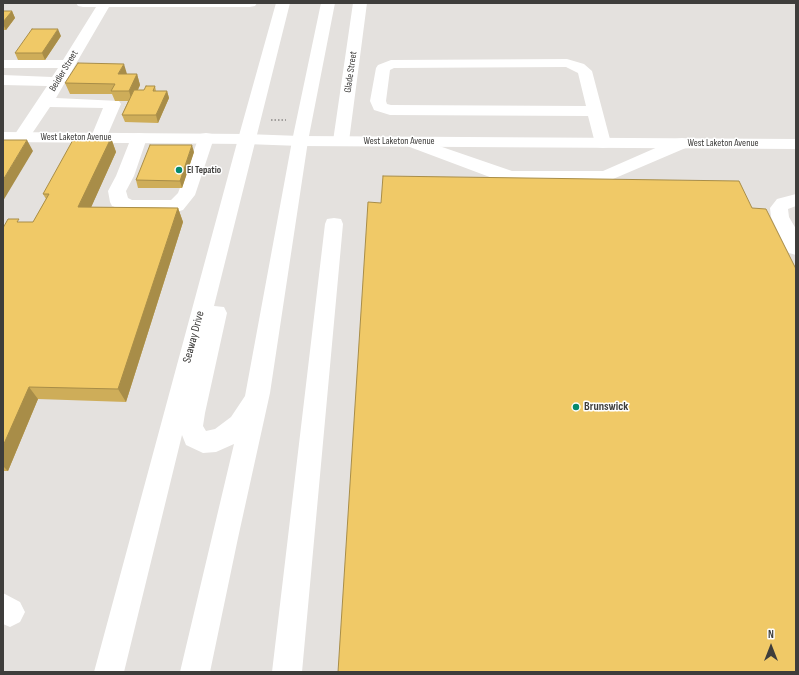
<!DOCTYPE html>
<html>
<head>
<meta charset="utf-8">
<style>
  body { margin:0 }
  #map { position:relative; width:799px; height:675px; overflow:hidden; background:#e4e1de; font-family:"Sofia Sans Condensed",sans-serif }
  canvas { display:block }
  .frame { position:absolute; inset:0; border:4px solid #3e3d3b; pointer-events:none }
  .north { position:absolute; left:751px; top:627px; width:40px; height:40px; -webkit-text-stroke:3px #fff; paint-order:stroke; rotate:0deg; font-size:11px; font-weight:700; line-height:16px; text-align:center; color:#3e3d3b }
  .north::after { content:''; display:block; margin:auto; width:14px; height:18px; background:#3e3d3b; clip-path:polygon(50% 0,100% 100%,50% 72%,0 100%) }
</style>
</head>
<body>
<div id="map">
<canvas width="799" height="675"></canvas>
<div class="frame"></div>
<div class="north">N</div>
</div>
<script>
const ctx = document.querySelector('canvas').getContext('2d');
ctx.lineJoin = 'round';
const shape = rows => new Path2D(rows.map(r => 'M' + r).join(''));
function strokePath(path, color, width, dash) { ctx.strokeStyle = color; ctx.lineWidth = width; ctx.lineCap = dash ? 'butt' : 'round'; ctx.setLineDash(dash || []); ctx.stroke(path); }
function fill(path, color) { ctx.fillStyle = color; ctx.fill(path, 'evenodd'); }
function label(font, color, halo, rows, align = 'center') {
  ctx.font = font + ' "Sofia Sans Condensed",sans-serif'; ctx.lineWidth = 3; ctx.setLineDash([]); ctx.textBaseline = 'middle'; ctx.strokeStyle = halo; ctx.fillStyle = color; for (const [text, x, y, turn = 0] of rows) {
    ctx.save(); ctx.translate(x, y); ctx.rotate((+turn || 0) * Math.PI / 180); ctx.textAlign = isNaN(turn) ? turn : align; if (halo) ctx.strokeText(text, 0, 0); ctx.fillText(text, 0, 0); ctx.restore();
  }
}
strokePath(shape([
  [271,120,286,120]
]), '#8a8886', 1.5, [1.5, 2]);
fill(shape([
  [76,3,257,3,255,6,250,7,109,7,56,98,119,101,121,104,105,141,99,142,93,141,91,137,103,108,50,107,27,141,21,142,15,141,13,137,47,86,3,85,3,75,52,77,58,68,3,68,3,60,63,60,96,7,83,7,78,6,76,3],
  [353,3,367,3,349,141,347,145,341,146,335,145,333,141,353,3],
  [567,59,584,64,592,71,611,143,609,147,603,148,597,147,595,143,588,116,390,115,374,110,370,101,376,68,378,65,391,60,567,59],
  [566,67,578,73,586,106,391,105,387,104,386,101,390,70,394,68,566,67],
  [139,133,145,134,147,138,134,176,126,191,128,198,132,200,171,200,178,193,200,134,206,133,212,134,214,138,195,195,183,210,176,212,130,212,112,206,110,202,108,191,116,176,131,138,133,134,139,133],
  [413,137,512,171,603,171,676,139,682,138,688,139,690,143,688,147,606,182,512,183,495,179,407,146,405,142,407,138,413,137],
  [796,194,796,206,788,209,789,217,796,229,796,255,789,253,786,248,771,217,770,208,777,199,796,194],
  [334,218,341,219,343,224,302,672,272,672,325,224,327,219,334,218],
  [3,593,20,602,25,612,20,622,10,627,3,624,3,593]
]), '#fff');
fill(shape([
  [3,132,246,134,300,136,796,139,796,149,300,146,246,144,3,142,3,132]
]), '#fff');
fill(shape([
  [276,3,290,3,214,306,224,307,227,313,205,413,203,426,206,431,215,429,231,417,245,396,292,141,321,3,335,3,308,141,270,393,238,538,210,672,180,672,234,444,216,452,203,453,186,445,182,435,124,672,94,672,238,139,276,3]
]), '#fff');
fill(shape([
  [3,11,12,11,15,18,6,30,3,30],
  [61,36,45,60,18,60,15,53],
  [137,74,140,85,138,90,144,90,155,86,156,91,167,91,169,98,158,123,125,122,122,115,128,101,115,101,112,94,70,94,65,83],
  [111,138,116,152,91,207,178,208,183,222,126,402,38,399,8,471,3,471,3,228,21,222,33,222,46,199,43,194],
  [194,152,182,188,138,188,136,180]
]), '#cead59');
fill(shape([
  [12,11,15,18,6,30,3,24,3,22],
  [58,29,61,36,45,60,42,53],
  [124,64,127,74,118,74],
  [137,74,140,85,132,102,129,91],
  [167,91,169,98,158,123,156,115],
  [111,138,116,152,85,221,78,207],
  [27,140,33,151,3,201,3,180],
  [192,145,194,152,182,188,180,181],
  [178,208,183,222,126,402,118,389],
  [29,387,38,399,8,471,3,466,3,446]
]), '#a88d48');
const building = shape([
  [3,11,12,11,3,22,3,11],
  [32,29,58,29,42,53,15,53,32,29],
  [78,63,124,64,118,74,137,74,129,91,111,91,115,84,65,83,78,63],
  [146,86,155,86,153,91,167,91,156,115,122,115,134,90,144,90,146,86],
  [74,138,111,138,78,207,178,208,118,389,29,387,3,446,3,228,8,219,19,219,17,222,33,222,49,194,43,194,74,138],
  [3,140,27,140,3,180,3,140],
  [150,145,192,145,180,181,136,180,150,145],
  [383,176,739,181,752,208,766,209,796,269,796,672,338,672,368,202,381,203,383,176]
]);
fill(building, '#f0c967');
strokePath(building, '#a88d48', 1);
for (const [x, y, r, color] of [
  [179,170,4,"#05896d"],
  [576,407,4,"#05896d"]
]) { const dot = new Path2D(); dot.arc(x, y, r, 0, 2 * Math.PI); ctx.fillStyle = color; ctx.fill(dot); strokePath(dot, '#fff', 1.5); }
label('10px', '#3e3d3b', '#fff', [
  ["Beidler Street",64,71,-59],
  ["Glade Street",351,72,-82],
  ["West Laketon Avenue",76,137],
  ["West Laketon Avenue",399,141],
  ["West Laketon Avenue",723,143]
]);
label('bold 10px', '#3e3d3b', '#fff', [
  ["El Tepatio",187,170]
], 'left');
label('12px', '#3e3d3b', '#fff', [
  ["Seaway Drive",194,337,-75]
]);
label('bold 12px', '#3e3d3b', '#fff', [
  ["Brunswick",584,407]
], 'left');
</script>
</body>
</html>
